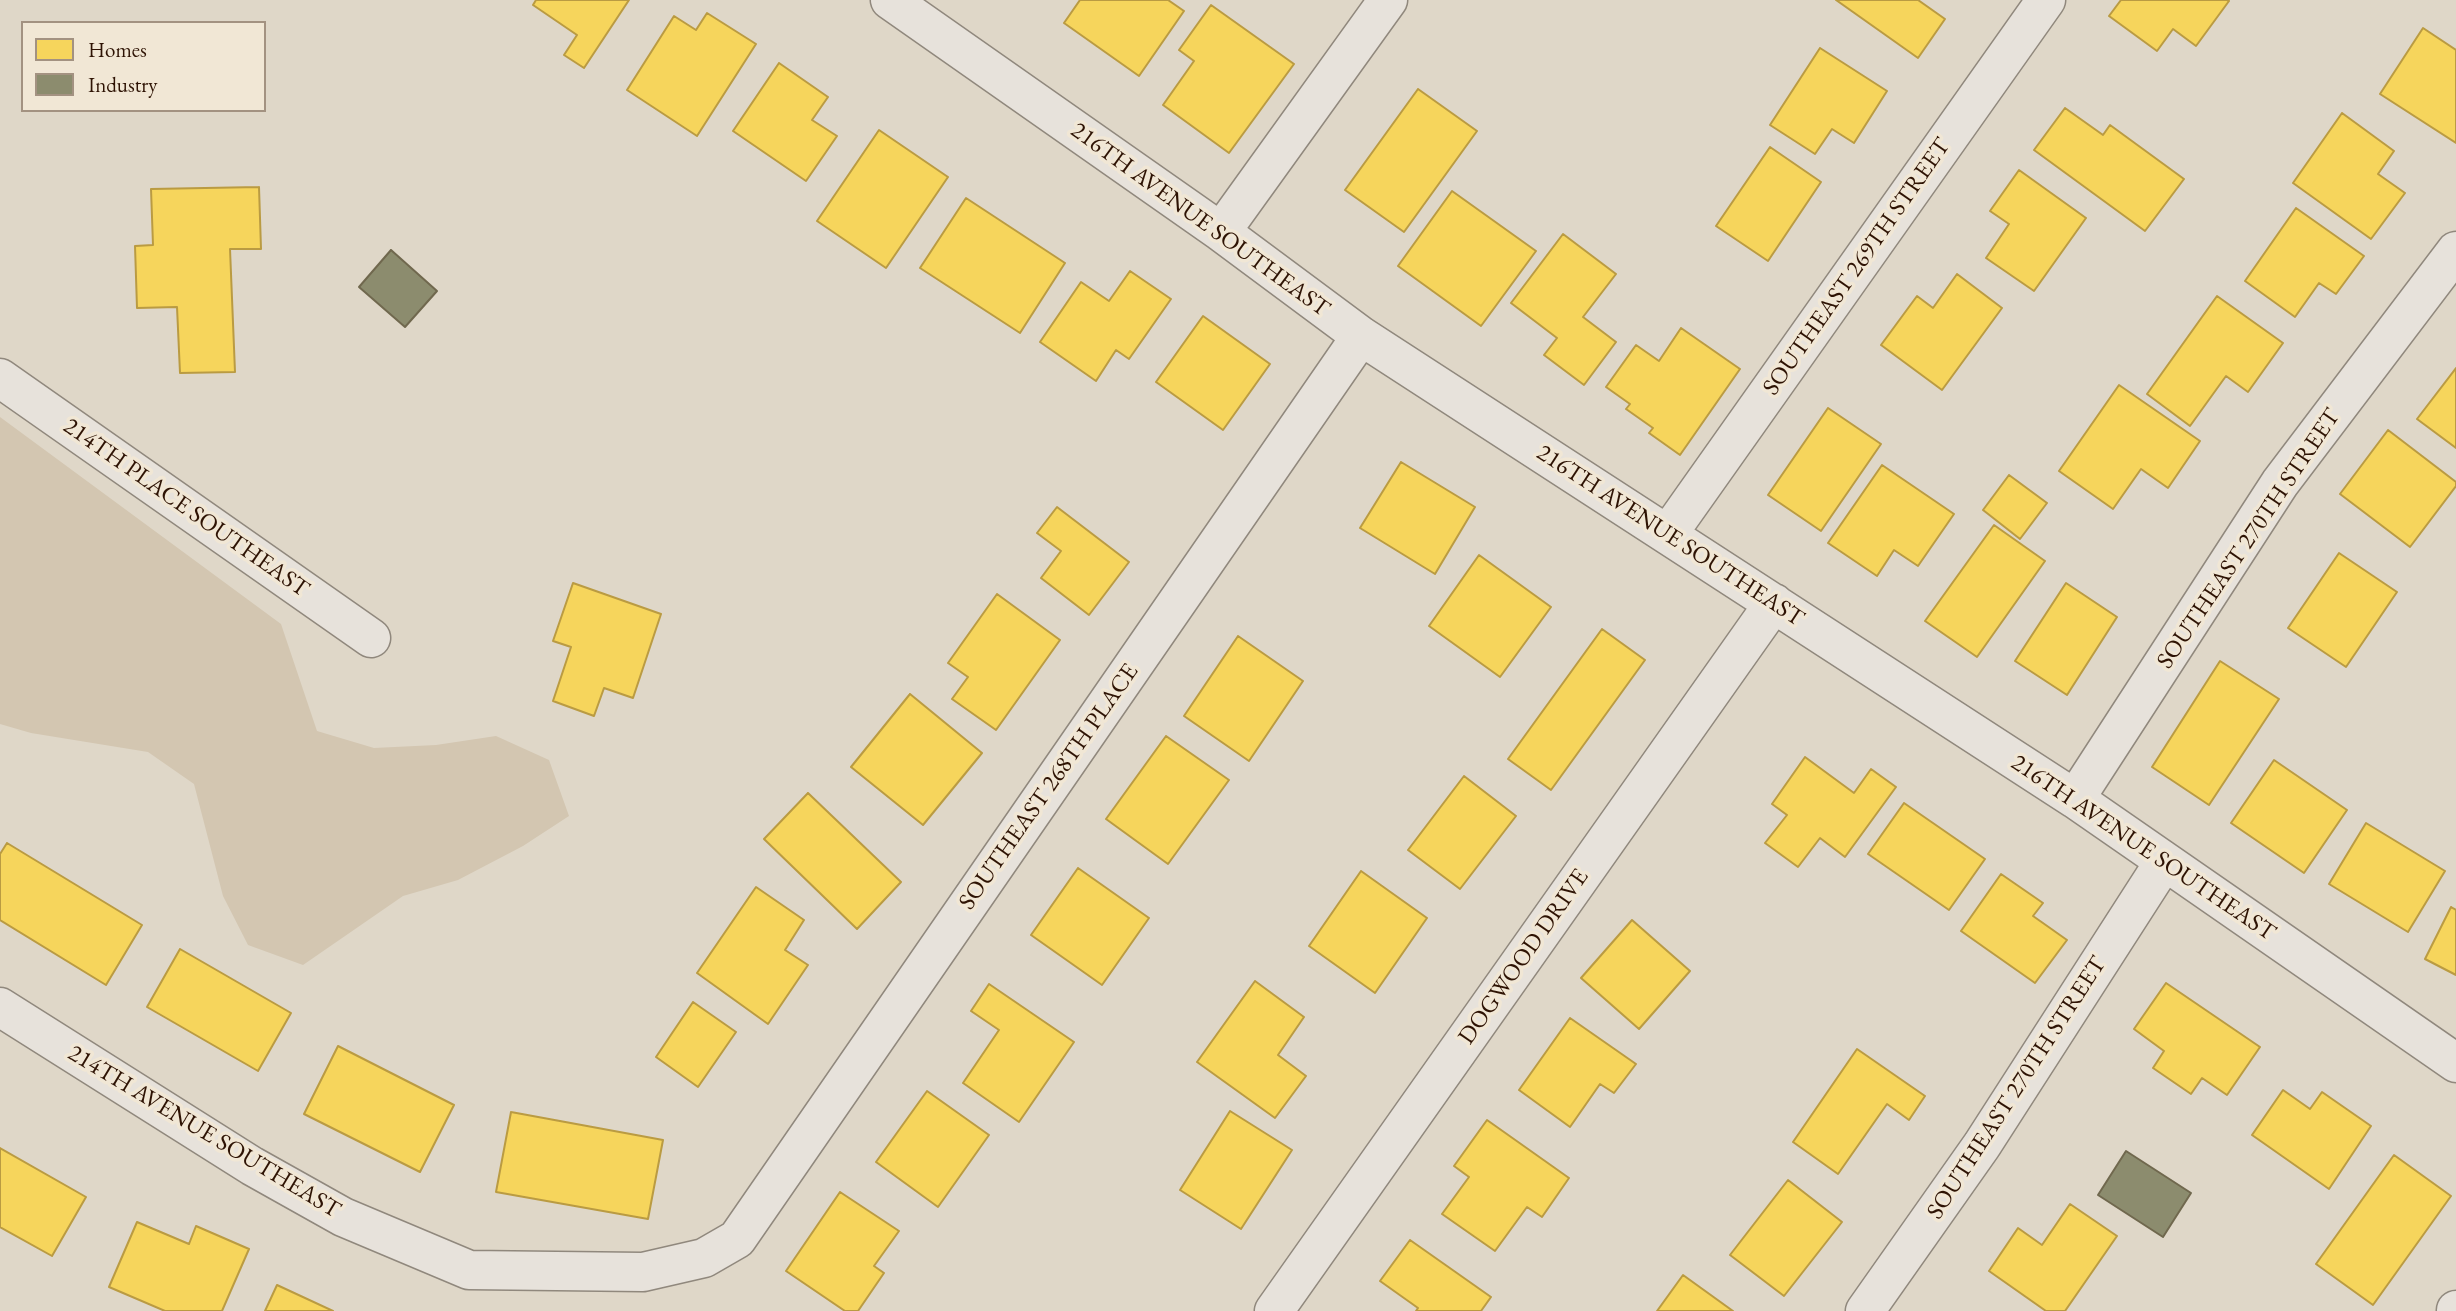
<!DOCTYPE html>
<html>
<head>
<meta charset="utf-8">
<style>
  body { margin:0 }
  #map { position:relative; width:2456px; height:1311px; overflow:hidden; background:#dfd7c8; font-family:"EB Garamond",serif }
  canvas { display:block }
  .legend { position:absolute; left:21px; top:21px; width:245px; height:91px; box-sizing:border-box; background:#f1e7d5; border:2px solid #a39281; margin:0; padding:9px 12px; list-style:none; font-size:21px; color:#2e1304 }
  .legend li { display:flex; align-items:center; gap:14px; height:35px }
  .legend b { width:35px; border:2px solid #a39281 }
</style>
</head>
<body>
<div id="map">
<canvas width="2456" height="1311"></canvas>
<ul class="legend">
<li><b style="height:19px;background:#f6d55c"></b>Homes</li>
<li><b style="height:19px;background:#8c8c6e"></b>Industry</li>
</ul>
</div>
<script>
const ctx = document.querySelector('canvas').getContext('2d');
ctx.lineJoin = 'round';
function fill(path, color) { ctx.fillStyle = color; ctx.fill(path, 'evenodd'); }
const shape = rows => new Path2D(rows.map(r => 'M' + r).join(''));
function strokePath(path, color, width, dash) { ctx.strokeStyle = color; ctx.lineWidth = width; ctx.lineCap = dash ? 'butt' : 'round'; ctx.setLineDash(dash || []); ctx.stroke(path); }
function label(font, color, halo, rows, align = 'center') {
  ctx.font = font + ' "EB Garamond",serif'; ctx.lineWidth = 7; ctx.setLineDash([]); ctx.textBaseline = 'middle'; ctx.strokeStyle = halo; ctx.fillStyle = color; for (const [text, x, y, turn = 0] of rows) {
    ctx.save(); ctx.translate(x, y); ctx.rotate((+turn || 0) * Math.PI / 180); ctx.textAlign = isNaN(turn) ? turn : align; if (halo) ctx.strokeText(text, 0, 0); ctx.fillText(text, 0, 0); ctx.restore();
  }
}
fill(shape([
  [0,417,281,624,317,731,374,748,436,745,496,736,549,760,569,816,523,846,458,880,403,896,303,965,248,945,223,896,194,784,148,752,31,733,0,724]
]), '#d3c6b1');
const homes = shape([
  [536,0,629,0,584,68,564,55,577,35,533,5,536,0],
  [1080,0,1168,0,1184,11,1139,76,1064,23,1080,0],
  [1836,0,1918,0,1945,19,1918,58,1836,0],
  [2121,0,2227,0,2229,1,2196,46,2173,29,2157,51,2109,16,2121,0],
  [1211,5,1294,64,1229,153,1163,105,1194,61,1179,50,1211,5],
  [707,13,756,44,697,136,627,90,674,16,696,30,707,13],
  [2423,28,2456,50,2456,143,2380,94,2423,28],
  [1820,48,1887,91,1854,143,1832,129,1815,154,1770,125,1820,48],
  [779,63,828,97,812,120,837,136,806,181,733,131,779,63],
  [1418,89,1477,131,1404,232,1345,190,1418,89],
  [2065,108,2103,135,2110,125,2184,179,2145,231,2034,150,2065,108],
  [2342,113,2394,151,2378,174,2405,193,2371,239,2293,183,2342,113],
  [879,130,948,177,886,268,817,221,879,130],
  [1770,147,1821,182,1768,261,1716,226,1770,147],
  [2019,170,2086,218,2034,291,1986,258,2009,224,1990,211,2019,170],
  [259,187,261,249,230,249,235,372,180,373,177,307,137,308,135,246,153,245,151,189,259,187],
  [1452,191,1536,251,1481,326,1398,266,1452,191],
  [966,198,1065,263,1020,333,920,268,966,198],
  [2296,208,2364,256,2336,294,2319,283,2295,317,2245,281,2296,208],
  [1563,234,1616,274,1583,317,1616,342,1584,385,1544,355,1557,338,1511,303,1563,234],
  [1130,271,1171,299,1129,359,1116,350,1096,381,1040,342,1081,282,1109,301,1130,271],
  [1957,274,2002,308,1942,390,1881,345,1917,296,1933,308,1957,274],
  [2217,296,2283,343,2248,392,2226,376,2190,426,2147,394,2217,296],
  [1203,316,1270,364,1223,430,1156,382,1203,316],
  [1681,328,1740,369,1680,455,1649,433,1653,428,1626,409,1630,404,1606,387,1636,345,1659,361,1681,328],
  [2456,368,2456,448,2417,419,2456,368],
  [2119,385,2200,441,2168,488,2141,469,2113,509,2059,471,2119,385],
  [1828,408,1881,444,1821,531,1768,495,1828,408],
  [2388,430,2456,482,2456,486,2410,547,2340,494,2388,430],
  [1401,462,1475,507,1435,574,1360,528,1401,462],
  [1882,465,1954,514,1918,566,1894,550,1877,576,1828,543,1882,465],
  [2009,475,2047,503,2020,539,1983,510,2009,475],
  [1057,507,1129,562,1089,615,1041,578,1061,551,1037,533,1057,507],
  [1994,525,2045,561,1977,657,1925,621,1994,525],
  [2339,553,2397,592,2346,667,2288,628,2339,553],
  [1479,555,1551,607,1500,677,1429,626,1479,555],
  [573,583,661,614,633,698,604,688,594,716,553,701,571,647,553,641,573,583],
  [2066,583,2117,617,2067,695,2015,661,2066,583],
  [997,594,1060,640,996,730,952,699,968,677,948,663,997,594],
  [1602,629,1645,660,1551,790,1508,759,1602,629],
  [1238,636,1303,681,1249,761,1184,716,1238,636],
  [2220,661,2279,699,2209,805,2152,767,2220,661],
  [910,694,982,753,923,825,851,767,910,694],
  [1166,736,1229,780,1168,864,1106,819,1166,736],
  [1805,757,1854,793,1871,769,1896,787,1845,857,1820,838,1798,867,1765,843,1787,815,1772,804,1805,757],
  [2274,760,2347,810,2304,873,2231,823,2274,760],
  [1464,776,1516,816,1460,889,1408,850,1464,776],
  [808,793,901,882,857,929,764,839,808,793],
  [1904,803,1985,859,1949,910,1868,854,1904,803],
  [2366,823,2445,871,2408,932,2329,884,2366,823],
  [7,843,142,925,106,985,0,920,0,854,7,843],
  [1078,868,1149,918,1102,985,1031,935,1078,868],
  [1361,871,1427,918,1375,993,1309,946,1361,871],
  [2001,874,2043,903,2033,916,2067,940,2035,983,1961,931,2001,874],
  [756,887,804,920,785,950,808,965,768,1024,697,973,756,887],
  [2451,907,2456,910,2456,975,2425,959,2451,907],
  [1632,920,1690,971,1639,1029,1581,978,1632,920],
  [180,949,291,1013,258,1071,147,1007,180,949],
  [1255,981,1304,1017,1278,1055,1306,1076,1275,1118,1197,1062,1255,981],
  [2166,983,2260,1047,2227,1095,2202,1078,2191,1094,2153,1068,2164,1051,2134,1029,2166,983],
  [989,984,1074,1042,1019,1122,963,1083,999,1030,971,1011,989,984],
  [693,1002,736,1032,698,1087,656,1057,693,1002],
  [1570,1018,1636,1064,1614,1093,1600,1084,1570,1127,1519,1090,1570,1018],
  [338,1046,454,1105,420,1172,304,1114,338,1046],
  [1857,1049,1925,1096,1909,1120,1887,1104,1838,1174,1793,1142,1857,1049],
  [2283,1090,2310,1109,2322,1092,2371,1126,2329,1189,2252,1135,2283,1090],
  [927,1091,989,1135,938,1207,876,1162,927,1091],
  [1230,1111,1292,1150,1241,1229,1180,1190,1230,1111],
  [511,1112,663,1140,648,1219,496,1192,511,1112],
  [1487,1120,1569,1178,1542,1217,1527,1207,1495,1251,1442,1214,1469,1177,1454,1166,1487,1120],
  [0,1148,86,1197,52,1256,0,1227,0,1148],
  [2394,1155,2451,1196,2373,1305,2316,1264,2394,1155],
  [1788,1180,1842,1222,1784,1296,1730,1255,1788,1180],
  [840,1192,899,1231,874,1266,884,1273,858,1311,845,1311,786,1271,840,1192],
  [2070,1204,2117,1236,2065,1311,2046,1311,1989,1271,2018,1228,2042,1245,2070,1204],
  [137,1222,189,1244,196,1226,249,1249,222,1311,165,1311,109,1287,137,1222],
  [1410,1240,1491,1297,1481,1311,1416,1311,1418,1308,1380,1281,1410,1240],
  [1683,1275,1733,1311,1657,1311,1683,1275],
  [277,1285,333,1311,265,1311,277,1285]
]);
fill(homes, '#f6d55c');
strokePath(homes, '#ba9b42', 2);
const industry = shape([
  [391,250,437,291,405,327,359,287,391,250],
  [2126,1151,2191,1193,2163,1237,2098,1195,2126,1151]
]);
fill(industry, '#8c8c6e');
strokePath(industry, '#70684e', 2);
const minor = shape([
  [890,0,1221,232,1361,336,2075,799,2456,1063],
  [1221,232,1388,0],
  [0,378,371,638],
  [1668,534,2046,0],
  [2075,799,2280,483,2456,251],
  [0,1007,252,1166,343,1217,469,1270,643,1272,704,1258,737,1239,1361,336],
  [1274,1311,1774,603],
  [1865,1311,1982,1145,2164,862],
  [2456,1311,2456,1310]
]);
strokePath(minor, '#90887d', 41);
strokePath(minor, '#e7e2db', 38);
label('24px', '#2e1304', '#f1e7d5', [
  ["216TH AVENUE SOUTHEAST",1200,220,36],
  ["SOUTHEAST 269TH STREET",1857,267,-55],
  ["214TH PLACE SOUTHEAST",186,508,35],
  ["216TH AVENUE SOUTHEAST",1670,536,33],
  ["SOUTHEAST 270TH STREET",2249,539,-56],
  ["SOUTHEAST 268TH PLACE",1049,787,-55],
  ["216TH AVENUE SOUTHEAST",2143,848,34],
  ["DOGWOOD DRIVE",1524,957,-55],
  ["SOUTHEAST 270TH STREET",2017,1088,-57],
  ["214TH AVENUE SOUTHEAST",204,1132,31]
]);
</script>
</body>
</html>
